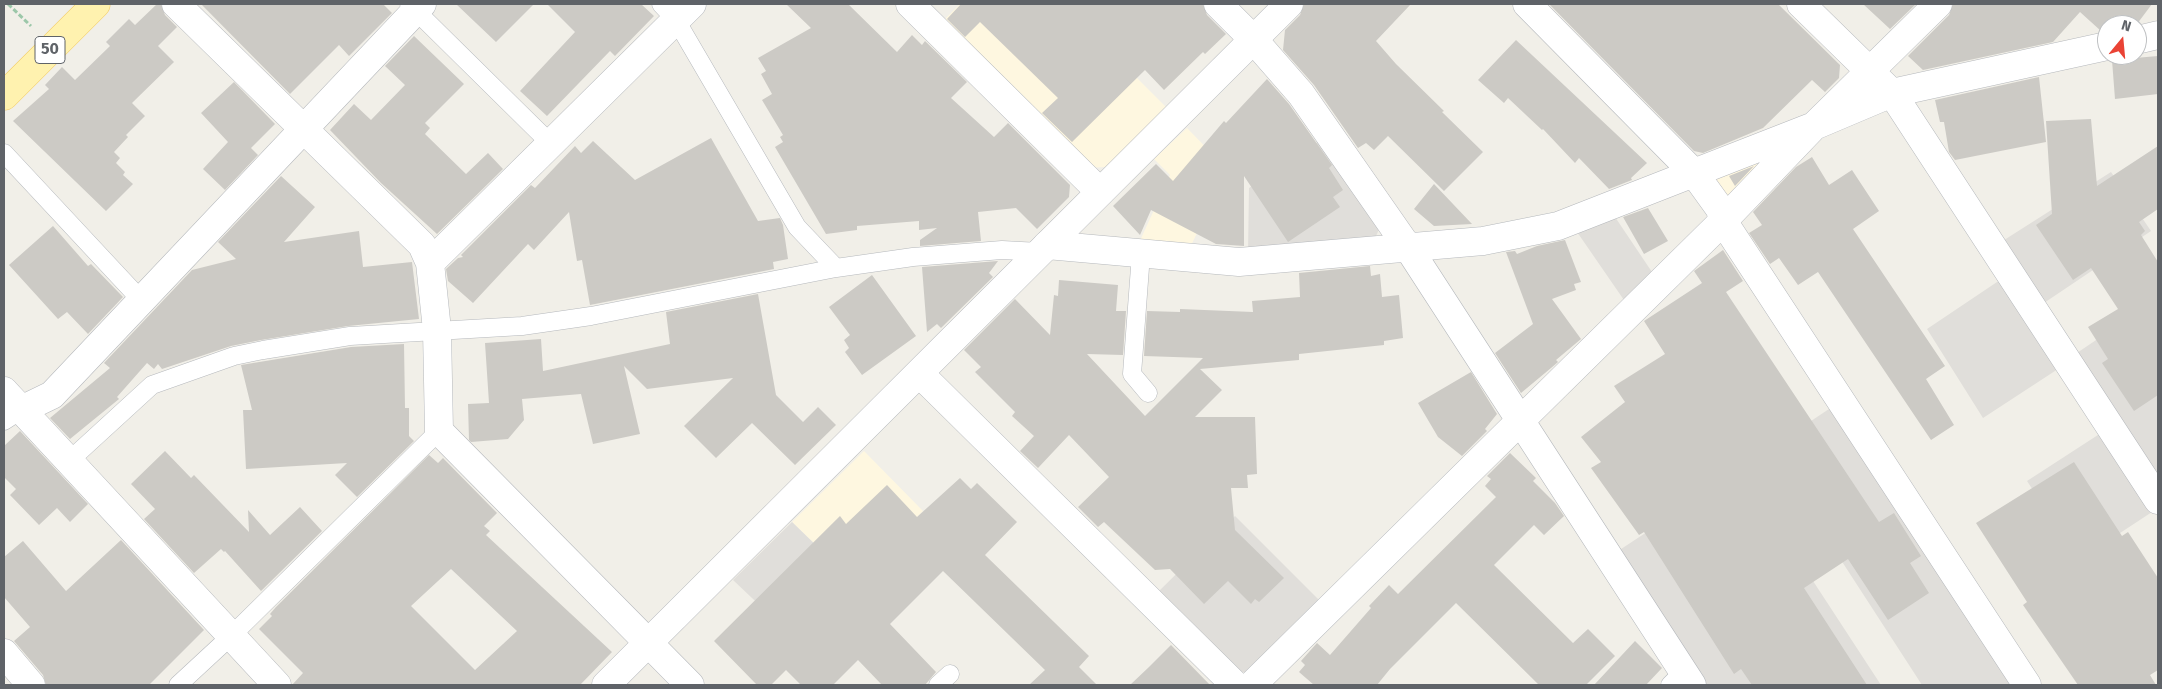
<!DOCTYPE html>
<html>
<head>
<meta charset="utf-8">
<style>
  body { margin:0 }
  #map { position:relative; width:2162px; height:689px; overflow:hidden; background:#f1efe8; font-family:"Fira Sans",sans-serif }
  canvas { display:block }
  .frame { position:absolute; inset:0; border:5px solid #5f6368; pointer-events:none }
  .north { position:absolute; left:2097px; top:15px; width:50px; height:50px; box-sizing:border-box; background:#fff; border:1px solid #bfc1c3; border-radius:50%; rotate:17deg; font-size:14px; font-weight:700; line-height:20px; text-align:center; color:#5f6368 }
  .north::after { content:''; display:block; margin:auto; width:18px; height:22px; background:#ea4335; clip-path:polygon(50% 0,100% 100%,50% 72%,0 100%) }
</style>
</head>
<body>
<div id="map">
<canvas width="2162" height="689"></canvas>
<div class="frame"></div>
<div class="north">N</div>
</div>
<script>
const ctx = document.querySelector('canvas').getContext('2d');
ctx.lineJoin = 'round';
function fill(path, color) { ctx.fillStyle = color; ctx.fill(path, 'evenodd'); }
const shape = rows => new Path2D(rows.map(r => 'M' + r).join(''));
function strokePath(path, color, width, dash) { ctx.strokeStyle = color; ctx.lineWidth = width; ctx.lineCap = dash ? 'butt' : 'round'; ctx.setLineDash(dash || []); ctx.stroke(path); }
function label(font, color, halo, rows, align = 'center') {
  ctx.font = font + ' "Fira Sans",sans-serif'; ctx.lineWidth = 4; ctx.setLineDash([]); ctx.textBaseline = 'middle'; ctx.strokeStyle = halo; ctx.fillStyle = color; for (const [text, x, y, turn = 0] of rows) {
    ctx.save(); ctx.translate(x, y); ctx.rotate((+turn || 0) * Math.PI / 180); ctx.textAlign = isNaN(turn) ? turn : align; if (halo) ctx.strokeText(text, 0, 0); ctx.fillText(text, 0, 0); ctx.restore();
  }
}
fill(shape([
  [960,4,1063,4,1166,107,1106,167,1085,168,941,23],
  [1187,128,1227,169,1189,250,1138,245,1170,175,1154,159],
  [1768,155,1729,198,1711,176],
  [864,451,923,511,852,580,792,522]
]), '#fef7e0');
fill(shape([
  [1322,139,1380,227,1373,243,1248,253,1249,188],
  [2111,172,2151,231,2041,305,2001,242],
  [1613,214,1654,275,1626,303,1575,229],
  [2000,280,2058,369,1983,418,1927,329],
  [2158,298,2158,482,2074,355],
  [1835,405,2017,685,1922,685,1769,449],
  [2101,433,2152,512,2079,560,2027,481],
  [1740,471,1815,584,1881,685,1706,685,1618,551],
  [1235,516,1323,604,1253,673,1234,671,1157,593],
  [792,522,852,580,810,653,733,580]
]), '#e0deda');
fill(shape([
  [157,4,161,4,165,15,177,27,158,46,174,62,132,103,145,116,126,135,128,137,114,152,120,158,116,163,125,172,123,175,133,184,106,211,13,121,49,89,45,85,62,67,75,80,110,46,106,42,129,19,135,25],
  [198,4,383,4,392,13,349,56,339,45,290,94,201,4],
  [456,4,534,4,496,42],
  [547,4,641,4,654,16,615,56,610,51,547,116,520,91,575,32],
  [786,4,848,4,897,52,912,35,922,45,925,41,967,82,951,98,994,137,1008,123,1070,185,1069,197,1037,229,1016,208,978,212,981,241,920,246,920,240,937,228,919,230,919,221,857,226,857,230,826,234,775,147,783,142,780,137,783,135,762,100,772,94,761,74,766,71,758,58,811,28],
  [961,4,1203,4,1207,15,1226,34,1205,54,1203,52,1164,90,1145,70,1072,142,1042,113,1058,98,980,22,965,37,947,19],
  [1304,4,1411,4,1376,41,1396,64,1444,111,1442,112,1483,152,1444,191,1388,136,1374,150,1366,143,1358,148,1314,85,1283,50,1285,30,1300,15],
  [1549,4,1778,4,1840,65,1839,78,1825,92,1812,80,1763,128,1703,153,1694,151],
  [1863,4,1916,4,1890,29],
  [1953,4,2152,4,2137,24,2107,25,2107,31,2101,31,2080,12,2053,42,1923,70,1908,56,1949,15],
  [414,36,464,84,425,123,430,128,425,134,466,174,488,153,503,169,437,234,381,183,330,130,354,104,371,120,405,85,385,66],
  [1516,40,1647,163,1631,178,1632,180,1609,189,1579,158,1575,163,1543,129,1542,130,1508,98,1504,103,1478,80],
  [2158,56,2158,94,2115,99,2112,60],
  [2039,77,2046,142,1955,160,1949,152,1944,122,1940,122,1935,100],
  [1267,79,1289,104,1332,165,1329,168,1343,190,1333,197,1340,207,1288,242,1244,176,1244,246,1216,244,1151,210,1140,235,1113,206,1156,164,1173,181,1224,121,1226,123],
  [234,82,275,124,251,148,258,155,225,190,203,169,228,142,201,113],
  [2091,119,2097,186,2158,146,2158,209,2139,222,2145,231,2141,235,2158,262,2158,395,2134,411,2102,363,2108,359,2088,327,2118,309,2091,268,2073,280,2036,225,2052,214,2046,121],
  [711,138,758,221,780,218,783,225,788,259,773,262,774,269,590,305,582,260,577,261,569,212,534,250,528,244,473,303,448,281,446,269,458,258,463,257,461,255,531,185,535,188,575,146,581,153,593,141,635,180],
  [1812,157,1829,185,1852,170,1879,211,1853,229,1945,366,1926,379,1954,425,1931,440,1818,272,1798,285,1779,258,1770,264,1749,233,1762,225,1753,212,1796,167],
  [1754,166,1735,186,1729,176],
  [281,176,315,207,284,242,359,231,363,267,412,262,419,319,348,326,261,340,231,346,162,369,158,364,154,369,147,363,117,397,119,399,70,439,50,418,110,368,104,363,192,270,236,259,218,242],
  [1434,184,1472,224,1434,226,1414,209],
  [1648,208,1668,241,1644,254,1623,217],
  [53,226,88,266,91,264,123,297,88,334,67,312,58,319,9,265],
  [1565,240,1581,282,1574,284,1576,290,1552,299,1581,339,1556,360,1558,362,1551,368,1521,393,1495,353,1533,324,1506,252,1515,251,1517,254,1537,246],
  [1723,250,1743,281,1726,292,1879,522,1894,513,1921,556,1910,563,1929,593,1888,620,1848,559,1804,588,1867,685,1752,685,1741,669,1734,674,1644,532,1639,535,1591,468,1601,462,1581,437,1625,402,1614,386,1665,354,1644,321,1702,283,1694,271],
  [998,261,989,273,993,277,941,328,937,324,927,332,922,267],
  [1370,266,1371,276,1380,274,1382,297,1399,295,1403,338,1384,341,1384,345,1299,354,1299,360,1200,369,1222,390,1195,417,1255,417,1257,474,1247,475,1248,488,1231,488,1235,530,1284,578,1259,602,1255,599,1251,604,1228,581,1204,604,1170,569,1155,570,1104,522,1098,527,1078,507,1109,477,1069,435,1038,468,1020,451,1034,436,1012,416,1015,412,975,372,981,367,964,350,1015,299,1050,335,1054,295,1058,296,1059,280,1118,285,1116,311,1126,311,1123,355,1087,354,1145,416,1203,358,1144,356,1147,311,1180,312,1180,309,1253,312,1252,301,1300,297,1299,273],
  [872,275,916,336,862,375,845,352,849,348,844,340,850,335,829,307],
  [758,294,776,395,803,422,818,407,836,425,795,465,752,423,716,458,684,426,733,378,647,389,624,366,640,434,593,444,581,394,522,399,524,420,508,439,471,442,469,440,468,404,489,403,485,343,541,339,543,371,670,344,666,312],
  [404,344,405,408,409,408,409,436,414,441,357,497,335,475,347,463,246,469,243,410,252,410,241,365,351,347],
  [1471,372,1497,414,1485,429,1487,431,1462,456,1438,437,1418,403],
  [20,431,88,504,70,522,57,508,39,525,10,495,16,489,4,477,4,446],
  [165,451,191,478,194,475,249,532,248,510,270,535,300,507,322,531,261,591,225,551,224,552,221,549,194,573,144,519,155,509,131,484],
  [1510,453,1536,478,1533,481,1555,503,1564,516,1544,535,1534,525,1494,565,1573,643,1588,629,1615,656,1586,685,1539,685,1456,603,1390,669,1377,685,1314,685,1299,672,1305,665,1301,661,1317,643,1330,655,1371,608,1369,606,1389,585,1398,594,1496,497,1485,486,1491,479,1487,476],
  [429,455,438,463,443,458,497,513,484,526,490,531,486,535,612,652,580,685,292,685,303,673,259,629,272,616,270,614,276,607],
  [451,569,517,631,475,670,411,606],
  [2074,462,2122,536,2128,532,2158,578,2158,670,2150,675,2156,685,2078,685,2023,605,2027,602,1976,523],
  [960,478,971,489,977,483,1017,522,985,555,1089,656,1079,667,1097,685,1029,685,1045,670,943,571,890,624,936,672,925,685,882,685,858,660,833,685,801,685,786,670,771,685,757,685,714,641,840,516,846,524,887,485,917,517],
  [121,540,204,630,149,685,46,685,43,675,14,641,30,627,4,597,4,557,23,541,66,591],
  [1635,641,1662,668,1646,685,1594,685],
  [1171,645,1210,685,1130,685,1149,667]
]), '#cccac5');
const service = shape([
  [409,4,550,143],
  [661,4,676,20,797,227,836,268],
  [4,153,142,301],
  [1141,254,1132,374,1148,393],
  [4,421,21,410],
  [69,461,152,385,234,356,263,350,350,336,522,326,591,316,836,268,913,257,1002,250,1040,252],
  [178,685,231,636,439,431],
  [938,685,950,674],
  [1670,685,1684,671]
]);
const minor = shape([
  [176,4,422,245,430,263,437,330,439,431,690,685],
  [910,4,1100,192],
  [1218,4,1253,39,1301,94,1409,249,1692,685],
  [1527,4,1694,173,1720,209,1723,221,2027,685],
  [1801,4,1892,93,2158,500],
  [2137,40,2158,35],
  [1047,245,1239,262,1483,241,1558,226,1814,126,1892,93,2107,46],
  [430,263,692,4],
  [920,374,1235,685],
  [4,391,277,685],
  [21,410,52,395,422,4],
  [4,653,31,685],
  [1252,685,1723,221,1814,126,1938,4]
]);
const tertiary = shape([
  [606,685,1289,4]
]);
const primary = shape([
  [4,96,96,4]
]);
strokePath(service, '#b5b8bc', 19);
strokePath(minor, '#b5b8bc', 29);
strokePath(tertiary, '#b5b8bc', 29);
strokePath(primary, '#f2c960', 29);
strokePath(shape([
  [8,4,31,26]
]), '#9cc7a9', 3, [5, 2.5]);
strokePath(service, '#fff', 18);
strokePath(minor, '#fff', 28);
strokePath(tertiary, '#fff', 28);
strokePath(primary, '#fff2af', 28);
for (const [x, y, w] of [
  [50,50,30]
]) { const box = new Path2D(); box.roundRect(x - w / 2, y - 13.5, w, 27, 4); ctx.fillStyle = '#fff'; ctx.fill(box); strokePath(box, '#5f6368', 1); }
label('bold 16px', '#5f6368', null, [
  ["50",50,50]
]);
</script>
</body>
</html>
